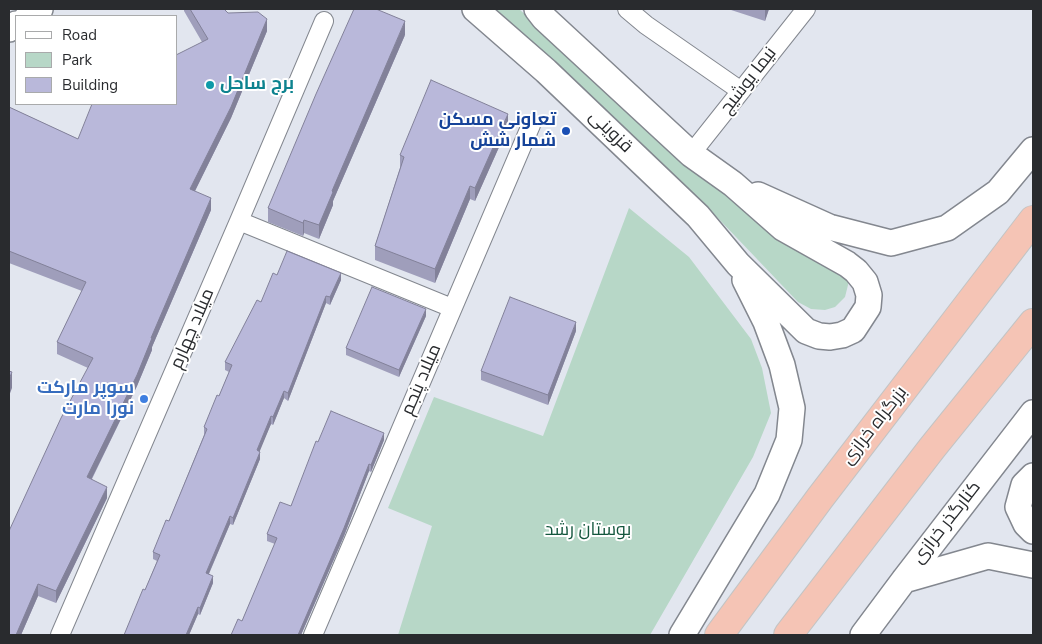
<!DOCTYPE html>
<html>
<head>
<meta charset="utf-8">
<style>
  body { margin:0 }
  #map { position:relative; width:1042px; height:644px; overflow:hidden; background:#e2e6ef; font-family:"Nunito Sans",sans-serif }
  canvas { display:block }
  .frame { position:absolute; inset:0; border:10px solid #292b2e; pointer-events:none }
  .legend { position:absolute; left:15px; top:15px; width:162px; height:90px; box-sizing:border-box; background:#fff; border:1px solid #a9aaab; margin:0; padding:6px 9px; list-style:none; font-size:15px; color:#292b2e }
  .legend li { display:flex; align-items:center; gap:10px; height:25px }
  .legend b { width:25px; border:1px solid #a9aaab }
</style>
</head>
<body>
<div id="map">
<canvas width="1042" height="644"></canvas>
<div class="frame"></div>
<ul class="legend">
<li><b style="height:6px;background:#fff"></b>Road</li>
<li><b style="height:14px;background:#b7d7c7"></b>Park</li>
<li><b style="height:14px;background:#b9b8da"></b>Building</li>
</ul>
</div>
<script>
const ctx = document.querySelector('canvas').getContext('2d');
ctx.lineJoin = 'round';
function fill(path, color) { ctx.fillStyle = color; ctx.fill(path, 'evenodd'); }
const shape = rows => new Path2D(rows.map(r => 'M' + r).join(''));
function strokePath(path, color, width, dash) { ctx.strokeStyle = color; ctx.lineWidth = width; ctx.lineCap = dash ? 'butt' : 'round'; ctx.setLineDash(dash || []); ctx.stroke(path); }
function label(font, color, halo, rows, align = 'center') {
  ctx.font = font + ' "Nunito Sans",Cairo,sans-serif'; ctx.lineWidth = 4; ctx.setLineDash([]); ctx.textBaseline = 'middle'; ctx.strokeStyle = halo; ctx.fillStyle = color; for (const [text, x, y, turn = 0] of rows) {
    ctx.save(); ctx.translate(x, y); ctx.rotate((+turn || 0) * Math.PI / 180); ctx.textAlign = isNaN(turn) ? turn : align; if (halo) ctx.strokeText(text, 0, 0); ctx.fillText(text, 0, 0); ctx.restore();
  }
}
fill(shape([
  [492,9,519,9,540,28,848,275,848,285,845,297,835,307,825,310,811,309,798,302,715,215,551,60],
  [629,208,689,257,751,339,762,368,771,413,753,457,650,635,398,635,432,526,388,508,434,397,543,436]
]), '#b7d7c7');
const street = shape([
  [627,9,646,25,741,91],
  [691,154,806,9],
  [239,221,452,308],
  [60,635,239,221,324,21],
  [313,635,531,125]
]);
const secondary = shape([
  [475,9,546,71,698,216,738,264,806,331,819,336,830,337,842,335,853,330,868,307,869,295,865,282,856,271,847,264,783,228,733,184,691,154,544,18,537,9],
  [28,16,40,9],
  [9,29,16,24],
  [758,195,829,227,891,243,947,228,998,192,1033,150],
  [1033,476,1024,485,1018,507,1026,524,1033,531],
  [904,580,988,556,1033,565],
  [682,635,767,494,789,440,792,408,782,365,766,322,745,280],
  [863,635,904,580,1033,413]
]);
const highway = shape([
  [719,635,820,498,1033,220],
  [788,635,932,448,1033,323]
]);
strokePath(street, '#83878f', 20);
strokePath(secondary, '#83878f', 28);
strokePath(highway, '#c3c4c4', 30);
strokePath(street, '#fff', 18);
strokePath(secondary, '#fff', 25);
strokePath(highway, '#f5c4b5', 28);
fill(shape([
  [184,9,224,9,228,13,267,31,231,118,195,191,211,210,152,347,152,350,137,386,92,479,107,498,56,603,38,596,21,635,9,635,88,368,57,354,57,342,82,291,9,263,9,107,78,139,176,104,202,42,184,11],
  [728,9,769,9,765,21],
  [405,35,333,201,333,205,319,239,304,233,303,236,268,222,268,208],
  [508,127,475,201,470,199,435,283,375,260,375,246,400,168,400,155],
  [277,275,341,280,330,305,326,303,288,401,284,398,273,425,271,424,259,451,260,459,246,493,233,525,230,524,209,574,213,583,200,615,198,614,189,635,124,635,145,590,157,561,153,559,153,552,169,521,204,435,204,427,219,396,229,372,225,370,225,362],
  [426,316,399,377,346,355,346,348],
  [576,331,548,405,481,380,481,371],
  [384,440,371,472,369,471,344,536,301,635,231,635,242,621,275,544,267,541,267,534,291,506,318,442]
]), '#9f9ebb');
fill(shape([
  [765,9,769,9,765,21],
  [267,19,267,31,231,118,190,201,190,189],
  [405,21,405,35,333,201,333,205,319,239,319,225,332,191],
  [508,114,508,127,475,201,475,188],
  [470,186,470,199,435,283,435,269],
  [211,198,211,210,152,347,152,350,137,386,87,488,87,477,151,338],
  [304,220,304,233,303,236,303,223],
  [341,273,341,280,330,305,330,297],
  [326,296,326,303,288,401,288,393],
  [426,309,426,316,399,377,399,370],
  [576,322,576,331,548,405,548,395],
  [12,372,12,388,9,396,9,379],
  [284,391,284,398,273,425,273,417],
  [271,416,271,424,257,458,257,450],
  [384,433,384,440,371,472,371,465],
  [260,452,260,459,233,525,233,518],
  [369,464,369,471,344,536,301,635,298,635],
  [107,487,107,498,56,603,56,591],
  [230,516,230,524,206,580,206,573],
  [213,576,213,583,200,615,200,608],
  [38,584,38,596,21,635,16,635],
  [198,607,198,614,189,635,186,635]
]), '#828199');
const building = shape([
  [190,9,224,9,228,13,258,12,267,19,231,107,190,189,211,198,151,338,152,338,137,375,87,477,107,487,56,591,38,584,16,635,9,635,9,531,61,418,93,358,57,342,86,282,9,251,9,107,78,139,92,104,176,104,176,55,208,39,190,9],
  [354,9,376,9,405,21,332,191,333,192,319,225,304,220,303,223,268,208,316,94,354,9],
  [431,80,508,114,475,188,470,186,435,269,375,246,404,157,400,155,431,80],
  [287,251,341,273,330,297,326,296,288,393,284,391,273,417,271,416,257,450,260,452,246,486,233,518,230,516,206,573,213,576,200,608,198,607,186,635,124,635,143,589,145,590,160,555,153,552,166,520,169,521,207,429,204,427,217,395,219,396,232,365,225,362,257,300,261,302,273,273,277,275,287,251],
  [372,287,426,309,399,370,346,348,372,287],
  [510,297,576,322,548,395,481,371,510,297],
  [9,371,12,372,9,379,9,371],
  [331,411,384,433,371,465,369,464,344,528,298,635,231,635,238,619,242,621,277,538,267,534,280,502,291,506,316,441,318,442,331,411]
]);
fill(building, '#b9b8da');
strokePath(building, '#828199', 1);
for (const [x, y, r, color] of [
  [210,85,5,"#0f9aa8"],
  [566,131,5,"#1a4fb4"],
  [144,399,5,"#3f7fe0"]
]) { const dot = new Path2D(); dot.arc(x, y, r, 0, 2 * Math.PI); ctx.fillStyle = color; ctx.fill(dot); strokePath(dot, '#fff', 2); }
label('18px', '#292b2e', '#fff', [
  ["نیما یوشیج",749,81,-52],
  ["قزوینی",610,132,44],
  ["میلاد چهارم",193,329,-67],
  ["میلاد پنجم",422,380,-67],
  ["بزرگراه خرازی",875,426,-52],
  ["کنارگذر خرازی",947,523,-52]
]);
label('bold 18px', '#0d838f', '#fff', [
  ["برج ساحل",220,85]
], 'left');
label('bold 18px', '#164399', '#fff', [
  ["تعاونی مسکن",556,121],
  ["شمار شش",556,142]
], 'right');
label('bold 18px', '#366cbe', '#fff', [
  ["سوپر مارکت",134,389],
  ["نورا مارت",134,410]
], 'right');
label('18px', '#13563d', '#fff', [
  ["بوستان رشد",588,531]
]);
</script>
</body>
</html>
